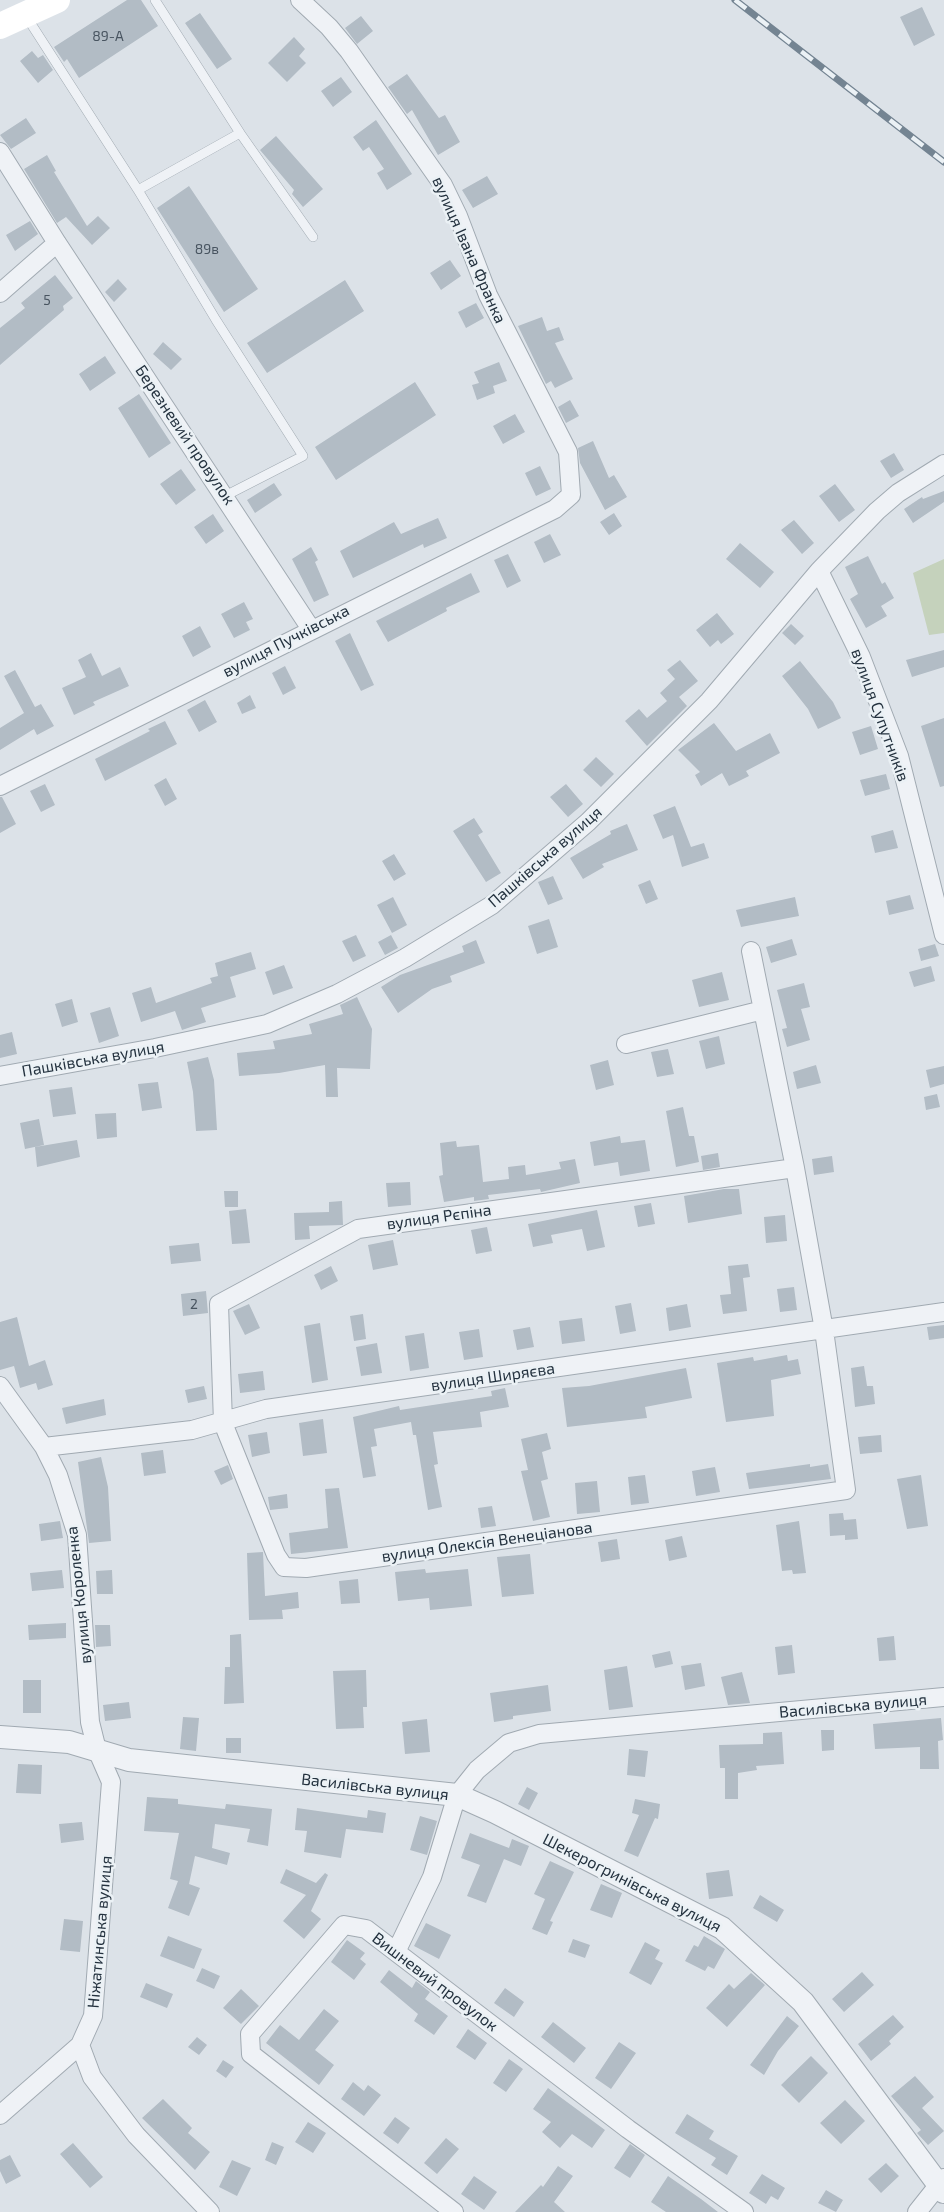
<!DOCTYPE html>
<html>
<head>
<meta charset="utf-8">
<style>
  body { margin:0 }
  canvas { display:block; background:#dce2e8 }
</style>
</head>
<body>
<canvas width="944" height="2212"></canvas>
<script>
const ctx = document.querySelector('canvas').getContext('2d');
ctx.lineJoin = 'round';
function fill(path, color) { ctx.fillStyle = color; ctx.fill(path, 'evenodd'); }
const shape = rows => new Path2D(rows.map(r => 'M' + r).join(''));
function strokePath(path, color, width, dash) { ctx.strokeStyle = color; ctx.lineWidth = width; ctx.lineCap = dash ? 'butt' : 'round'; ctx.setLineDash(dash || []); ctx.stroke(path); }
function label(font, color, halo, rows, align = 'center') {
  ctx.font = font + ' "Exo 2",sans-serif'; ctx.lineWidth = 5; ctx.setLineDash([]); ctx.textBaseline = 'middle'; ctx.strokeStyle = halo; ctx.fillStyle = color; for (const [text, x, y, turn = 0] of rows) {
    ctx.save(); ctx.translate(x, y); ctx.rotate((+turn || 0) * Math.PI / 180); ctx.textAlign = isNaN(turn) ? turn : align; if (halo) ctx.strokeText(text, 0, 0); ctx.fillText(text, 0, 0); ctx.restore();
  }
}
fill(shape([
  [944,559,944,633,929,635,913,573]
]), '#c5d2bc');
fill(shape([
  [127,0,141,0,158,26,79,78,67,59,64,62,54,47],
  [922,7,935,35,914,46,900,17],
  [200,13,232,59,217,69,185,23],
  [361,16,373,31,357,44,345,28],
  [294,37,305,49,299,56,306,63,287,82,268,63],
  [32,51,38,58,43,55,53,70,38,83,20,61],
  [407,74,439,118,445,115,460,142,438,155,412,110,407,114,388,87],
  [341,77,352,92,333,107,321,91],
  [26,118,36,133,11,149,0,135],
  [376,120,412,174,387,190,377,173,384,169,369,147,363,151,353,137],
  [276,136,323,189,303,207,292,194,294,190,260,150],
  [47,155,56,171,54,172,87,226,98,216,110,228,92,245,66,217,57,223,24,169],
  [487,176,498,194,473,208,462,190],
  [189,186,258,289,224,312,157,208],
  [30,221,38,234,15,251,6,235],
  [450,260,461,276,441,290,430,273],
  [55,275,73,298,63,306,64,310,0,365,0,328,25,308,21,303],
  [118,279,127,289,114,302,105,292],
  [345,280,364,311,267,373,247,343],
  [476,303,484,318,466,328,458,312],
  [542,317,547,331,559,327,564,340,555,343,573,379,555,388,551,381,546,384,518,326],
  [163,342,182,359,171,370,153,354],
  [105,356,116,373,90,391,79,374],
  [499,362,507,381,493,386,495,393,477,400,472,385,479,383,474,372],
  [415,382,436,415,336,480,315,447],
  [139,394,171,443,149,458,118,408],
  [570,400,579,416,566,423,558,407],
  [515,414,525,432,503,444,493,426],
  [593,441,609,478,614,475,627,497,605,510,580,463,578,448],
  [894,453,904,470,891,478,880,461],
  [540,466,551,489,536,496,525,473],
  [181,469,196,490,176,505,160,484],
  [274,483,282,495,255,513,247,500],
  [835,484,855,510,839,522,819,496],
  [944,491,944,502,913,523,904,509,922,497,923,499],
  [614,513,622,526,609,535,600,522],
  [213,514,224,531,206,544,194,527],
  [438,518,447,538,424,548,423,544,353,578,340,551,394,522,401,534],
  [794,520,814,543,802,554,781,530],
  [550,534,561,555,544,563,534,542],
  [740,543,774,572,760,588,726,559],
  [311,547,318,560,315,562,329,595,314,602,292,559],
  [508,554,521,581,507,588,494,560],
  [868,556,882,584,885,582,894,598,881,606,887,616,866,628,850,599,858,594,845,567],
  [471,573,480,592,446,608,447,611,388,642,376,621],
  [244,602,253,619,246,622,250,630,234,638,221,614],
  [717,613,734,634,721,644,718,640,710,647,696,630],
  [791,624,804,636,795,645,782,633],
  [200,626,211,647,193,657,182,636],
  [350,633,374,685,361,691,335,641],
  [944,650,944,667,912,677,906,660],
  [91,653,102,676,120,667,129,686,93,702,95,705,74,715,62,688,86,677,78,660],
  [680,660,698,681,679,697,687,706,647,746,625,721,639,709,647,718,667,701,660,693,675,679,667,670],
  [800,661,833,702,841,718,818,729,808,709,782,676],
  [285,666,296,688,283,695,272,673],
  [15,670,35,707,41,704,54,726,37,735,34,729,0,750,0,728,24,713,4,676],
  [250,695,256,708,242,714,237,703],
  [205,700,217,722,199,732,187,710],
  [944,718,944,786,940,787,921,726],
  [165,721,177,744,105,781,95,759,150,731,148,729],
  [714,723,736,751,770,733,780,753,746,771,749,776,729,786,722,773,701,786,695,775,700,772,678,750],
  [871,726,878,749,860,755,852,732],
  [596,757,614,774,601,787,583,770],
  [886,774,890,789,865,796,860,780],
  [166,778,177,799,165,806,154,785],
  [45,784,55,805,41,812,30,791],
  [566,784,583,804,568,817,550,797],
  [0,797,2,797,16,824,0,833],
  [675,806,691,847,704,843,709,858,682,867,673,835,663,839,653,815],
  [474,818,483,832,478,835,501,873,486,882,453,831],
  [627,824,638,850,602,864,604,867,583,879,570,858,611,834,610,831],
  [893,830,898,848,875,853,871,836],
  [394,854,406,874,394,881,382,861],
  [553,876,563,899,548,905,538,882],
  [650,880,658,899,646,904,638,885],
  [910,895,914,909,889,915,886,901],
  [393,897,407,925,392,933,377,905],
  [795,897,799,916,741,927,736,910],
  [549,919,558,947,537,954,528,926],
  [356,935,366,956,353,962,342,941],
  [391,935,398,948,385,955,378,942],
  [792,939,797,955,771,963,766,947],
  [476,940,485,963,450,976,452,982,432,989,398,1013,381,987,400,975,464,952,462,946],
  [935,944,939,956,921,961,918,949],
  [251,952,256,969,230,977,236,997,201,1008,206,1022,182,1030,175,1011,141,1022,132,993,151,987,156,1003,212,983,210,978,218,976,215,963],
  [284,965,293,988,273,995,265,972],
  [931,966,935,981,914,987,909,972],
  [722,972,729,1000,699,1007,692,980],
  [804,983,810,1007,801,1009,810,1040,787,1047,782,1029,787,1028,777,990],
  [357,997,372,1029,370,1069,337,1068,338,1097,326,1097,325,1065,279,1073,239,1076,237,1053,275,1049,273,1041,312,1034,309,1024,343,1014,340,1005],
  [72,999,78,1022,62,1027,55,1004],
  [110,1007,119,1036,99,1043,90,1013],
  [12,1032,17,1054,0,1058,0,1035],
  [719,1036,725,1064,706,1069,699,1041],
  [668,1049,674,1074,657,1077,651,1052],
  [208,1057,214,1080,217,1130,196,1131,193,1092,187,1062],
  [608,1060,614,1085,596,1090,590,1065],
  [816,1065,821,1083,797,1089,793,1072],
  [944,1066,944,1084,930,1088,926,1070],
  [158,1082,162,1108,142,1111,138,1084],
  [72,1087,76,1114,53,1117,49,1090],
  [937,1094,940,1107,926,1110,924,1097],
  [683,1107,689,1136,694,1136,699,1162,676,1167,666,1111],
  [116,1113,117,1137,97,1139,95,1114],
  [39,1119,44,1145,25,1149,20,1123],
  [620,1136,621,1143,645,1140,650,1171,620,1176,618,1162,594,1166,590,1142],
  [77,1140,80,1157,37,1167,35,1147],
  [456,1141,457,1147,479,1145,483,1182,509,1179,508,1167,525,1165,526,1175,561,1169,559,1162,575,1159,580,1183,541,1192,540,1189,488,1195,489,1199,474,1201,474,1197,444,1202,439,1176,443,1175,440,1143],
  [718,1153,720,1167,703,1170,701,1156],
  [832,1156,834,1172,814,1175,812,1159],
  [410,1182,411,1205,388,1207,386,1183],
  [724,1189,739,1189,742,1214,688,1223,684,1196],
  [224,1191,238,1191,238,1207,225,1207],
  [342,1201,343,1225,309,1226,310,1239,295,1240,294,1213,329,1212,329,1202],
  [651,1203,655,1224,638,1227,634,1206],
  [246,1209,250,1243,232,1244,229,1211],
  [597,1210,605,1247,587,1251,582,1229,551,1235,553,1243,533,1247,528,1224],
  [785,1215,787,1241,766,1243,764,1217],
  [487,1227,492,1251,476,1254,471,1230],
  [393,1240,398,1265,373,1270,368,1245],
  [199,1243,201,1261,171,1264,169,1246],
  [748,1264,750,1277,743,1278,747,1311,723,1314,720,1295,731,1294,728,1266],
  [331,1266,338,1281,321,1290,314,1275],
  [794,1287,797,1310,780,1312,777,1289],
  [206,1291,208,1313,183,1316,181,1294],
  [631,1303,636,1331,620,1334,615,1306],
  [249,1304,260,1328,245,1335,233,1311],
  [687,1304,691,1327,669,1331,666,1308],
  [363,1314,366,1339,354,1341,350,1316],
  [17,1317,29,1366,45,1360,53,1385,38,1390,36,1383,20,1388,14,1366,0,1370,0,1322],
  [582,1318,585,1341,562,1344,559,1321],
  [320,1323,328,1380,312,1383,304,1326],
  [944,1325,944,1338,929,1340,927,1327],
  [530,1327,534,1347,517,1350,513,1330],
  [479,1329,483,1357,464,1360,459,1332],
  [424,1333,429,1368,410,1371,405,1336],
  [377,1343,382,1373,361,1376,356,1347],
  [787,1355,788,1361,798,1359,801,1374,771,1380,774,1416,726,1422,717,1363,753,1357,754,1361],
  [864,1366,867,1386,873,1386,875,1404,855,1407,851,1368],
  [686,1368,692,1398,645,1407,647,1418,567,1427,562,1388,589,1386],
  [263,1371,265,1390,240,1393,238,1374],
  [204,1386,207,1399,188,1403,185,1390],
  [505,1388,509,1407,480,1412,482,1427,433,1432,438,1464,434,1465,442,1507,428,1510,416,1435,413,1435,411,1422,374,1429,377,1446,371,1447,376,1476,363,1478,353,1417,399,1406,400,1410,492,1396,491,1391],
  [104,1399,106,1415,66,1424,62,1408],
  [323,1419,327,1453,303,1456,299,1423],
  [267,1432,270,1453,252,1457,248,1435],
  [547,1433,551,1449,542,1452,548,1479,541,1481,550,1517,533,1521,521,1471,528,1470,521,1439],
  [881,1435,882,1452,860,1454,858,1437],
  [163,1450,166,1473,144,1476,141,1453],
  [101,1457,108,1487,111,1541,89,1543,78,1462],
  [810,1464,810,1467,828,1464,831,1479,749,1489,746,1473],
  [228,1465,233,1479,221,1485,214,1471],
  [715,1467,720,1492,696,1496,692,1471],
  [645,1475,649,1503,631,1505,628,1477],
  [921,1475,928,1526,907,1529,897,1479],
  [597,1481,600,1512,577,1514,575,1483],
  [339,1488,348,1548,291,1554,289,1533,328,1528,325,1489],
  [287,1494,288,1508,270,1510,268,1497],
  [492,1506,496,1526,481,1528,478,1508],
  [843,1513,844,1520,856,1519,858,1539,845,1540,845,1535,830,1536,829,1514],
  [60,1521,63,1538,41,1541,39,1524],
  [799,1521,806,1573,793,1574,792,1570,782,1571,776,1525],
  [682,1536,687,1557,669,1561,665,1540],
  [617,1539,620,1559,601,1562,598,1542],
  [263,1552,265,1596,298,1592,299,1608,282,1610,283,1619,249,1620,247,1553],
  [530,1554,534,1594,502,1597,497,1557],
  [425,1569,426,1573,468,1569,472,1606,430,1610,429,1598,398,1601,395,1572],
  [62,1570,64,1588,32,1591,30,1573],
  [112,1570,113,1594,97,1594,96,1571],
  [358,1579,360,1603,341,1604,339,1581],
  [66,1623,66,1638,29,1640,28,1625],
  [95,1625,110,1625,111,1646,96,1647],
  [241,1634,244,1703,224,1704,225,1667,230,1667,230,1635],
  [894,1636,896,1660,879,1661,877,1638],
  [792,1645,795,1673,778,1675,775,1647],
  [670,1651,673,1664,655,1668,652,1655],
  [701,1663,705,1686,685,1690,681,1666],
  [627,1666,633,1707,609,1710,604,1670],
  [366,1670,367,1707,363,1707,364,1728,336,1729,333,1671],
  [742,1672,750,1703,728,1705,721,1677],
  [23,1680,41,1680,41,1713,23,1713],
  [548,1685,551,1711,513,1716,513,1719,494,1722,490,1693],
  [129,1702,131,1718,105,1721,103,1705],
  [183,1717,199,1718,196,1751,180,1749],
  [941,1718,943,1740,938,1741,939,1769,920,1769,920,1747,875,1749,873,1724],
  [427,1719,430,1752,405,1754,402,1722],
  [821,1730,834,1730,834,1750,822,1751],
  [782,1732,784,1764,756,1766,757,1770,738,1773,738,1799,725,1799,725,1768,720,1768,719,1745,763,1744,763,1733],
  [226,1738,241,1738,241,1753,226,1753],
  [629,1749,648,1751,645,1777,627,1775],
  [18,1764,42,1765,41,1794,16,1793],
  [527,1787,538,1793,529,1810,518,1804],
  [147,1797,178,1799,178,1804,225,1809,226,1804,272,1809,268,1846,247,1842,250,1829,215,1824,212,1848,230,1853,227,1865,195,1856,189,1884,200,1888,189,1916,168,1908,178,1881,170,1879,179,1833,144,1831],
  [635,1799,660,1804,658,1819,655,1818,638,1857,624,1851,639,1815,632,1813],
  [297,1808,367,1818,368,1810,386,1813,383,1833,346,1829,341,1858,304,1852,307,1831,295,1830],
  [420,1816,437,1821,427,1855,410,1850],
  [82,1822,84,1840,61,1843,59,1824],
  [470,1833,509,1848,512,1839,529,1846,521,1866,504,1859,486,1903,467,1896,480,1865,461,1858],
  [550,1861,574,1872,550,1921,553,1922,547,1935,532,1929,545,1899,534,1894],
  [286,1869,316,1883,325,1873,328,1875,311,1911,321,1919,304,1939,283,1921,306,1895,280,1883],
  [729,1870,733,1896,709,1899,706,1873],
  [601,1884,622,1893,612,1918,590,1910],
  [760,1895,784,1910,777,1922,753,1908],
  [64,1919,83,1921,80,1952,60,1950],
  [426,1923,451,1935,439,1959,414,1946],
  [168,1936,202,1949,194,1969,160,1956],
  [704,1936,725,1949,714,1969,708,1966,705,1971,685,1961,694,1945,698,1947],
  [573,1939,590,1945,585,1958,568,1952],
  [347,1940,365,1953,360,1959,366,1964,354,1980,331,1962],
  [645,1942,660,1950,655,1959,663,1963,651,1985,629,1973],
  [202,1968,220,1976,214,1989,196,1981],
  [389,1970,412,1988,416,1981,430,1992,425,1999,448,2016,434,2035,414,2021,418,2014,380,1982],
  [862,1972,874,1985,844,2012,832,1999],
  [751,1973,765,1985,727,2027,706,2008,729,1984,734,1989],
  [146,1983,173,1994,167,2008,140,1997],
  [505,1988,524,2002,514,2017,494,2003],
  [241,1989,259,2006,241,2024,223,2008],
  [324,2009,339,2021,315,2050,334,2065,319,2085,266,2043,280,2025,299,2040],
  [893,2015,904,2027,889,2041,891,2044,871,2061,858,2044],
  [787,2016,799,2026,778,2051,764,2075,750,2065],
  [553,2022,586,2048,574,2063,541,2037],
  [468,2029,487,2043,475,2060,456,2047],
  [197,2037,207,2045,199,2055,188,2047],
  [619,2042,636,2053,611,2089,595,2078],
  [811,2056,828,2073,799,2103,781,2085],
  [509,2059,523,2069,506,2092,493,2083],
  [223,2060,234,2067,226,2078,216,2071],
  [915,2076,934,2097,922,2108,944,2131,928,2145,917,2133,921,2130,891,2096],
  [353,2082,364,2091,368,2085,381,2095,364,2116,341,2099],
  [548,2088,605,2130,592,2148,572,2134,560,2148,542,2132,551,2122,533,2109],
  [163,2099,192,2128,188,2133,210,2152,195,2170,142,2118],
  [845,2100,865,2121,841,2144,820,2123],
  [687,2114,714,2131,709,2139,738,2156,727,2175,711,2165,716,2158,675,2133],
  [395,2117,410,2128,398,2144,383,2133],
  [308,2122,326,2133,313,2153,295,2142],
  [446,2138,459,2149,437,2174,424,2163],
  [272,2142,284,2147,276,2165,265,2160],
  [73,2143,103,2177,90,2188,60,2154],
  [630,2144,645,2155,630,2178,614,2168],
  [10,2155,21,2176,6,2184,0,2171,0,2160],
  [232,2160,251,2168,237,2196,219,2187],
  [886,2163,899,2176,881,2193,868,2179],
  [558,2166,573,2176,554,2202,565,2212,515,2212,541,2185,543,2187],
  [762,2174,785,2188,778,2200,771,2196,766,2204,749,2193],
  [474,2176,497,2192,484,2210,461,2194],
  [668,2176,701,2199,718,2212,666,2212,651,2202],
  [826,2190,843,2200,836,2212,818,2203]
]), '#b2bcc5');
const service = shape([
  [26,16,138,190,216,320,303,456,225,496],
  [240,133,313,237],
  [138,190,240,133,155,0]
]);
const minor = shape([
  [0,152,57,243,311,629],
  [0,293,57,243],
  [819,571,861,657,899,756,944,935],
  [0,786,555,509,571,495,568,452,488,295,458,216,443,185,349,51,329,27,300,0],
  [751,951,795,1168,824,1330,846,1490,306,1568,284,1567,276,1555,223,1423,219,1304,358,1229,795,1168],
  [626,1044,763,1010],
  [0,1076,155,1048,267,1024,337,994,405,958,492,905,588,822,709,701,819,571,877,511,898,493,944,464],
  [0,1386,44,1447,58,1475,77,1535,90,1722,97,1750,111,1782,93,2016,80,2045,0,2115],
  [44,1447,192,1430,266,1409,944,1312],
  [396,1952,432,1877,457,1795,477,1770,509,1743,539,1734,944,1697],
  [80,2045,92,2077,136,2135,210,2212],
  [454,2212,251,2054,250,2034,344,1925,366,1929,628,2129,744,2212],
  [917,2212,944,2178]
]);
const tertiary = shape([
  [0,1737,69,1742,129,1760,457,1795,495,1812,722,1928,803,2002,944,2192]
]);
strokePath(service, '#a1aab2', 10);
strokePath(minor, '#a1aab2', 20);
strokePath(tertiary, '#a1aab2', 24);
strokePath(service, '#eff2f6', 9);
strokePath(minor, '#eff2f6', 18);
strokePath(tertiary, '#eff2f6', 22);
strokePath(shape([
  [0,26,57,0]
]), '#fff', 26);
const rail = shape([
  [735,0,944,162]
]);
strokePath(rail, '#748492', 7);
strokePath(rail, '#ebf1f5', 4.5, [14]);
label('14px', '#485460', null, [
  ["89-А",108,36],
  ["89в",207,249],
  ["5",47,300],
  ["2",194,1304]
]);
label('16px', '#24323f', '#ebf1f5', [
  ["вулиця Івана Франка",469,250,66],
  ["Березневий провулок",185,435,56],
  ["вулиця Пучківська",286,641,-27],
  ["вулиця Супутників",880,715,70],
  ["Пашківська вулиця",545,857,-41],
  ["Пашківська вулиця",93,1059,-10],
  ["вулиця Рєпіна",439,1217,-8],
  ["вулиця Ширяєва",493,1377,-8],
  ["вулиця Олексія Венеціанова",487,1542,-8],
  ["вулиця Короленка",79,1595,-96],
  ["Василівська вулиця",853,1706,-5],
  ["Василівська вулиця",375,1787,6],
  ["Шекерогринівська вулиця",632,1883,27],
  ["Ніжатинська вулиця",100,1932,-85],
  ["Вишневий провулок",435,1982,37]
]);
</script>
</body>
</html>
